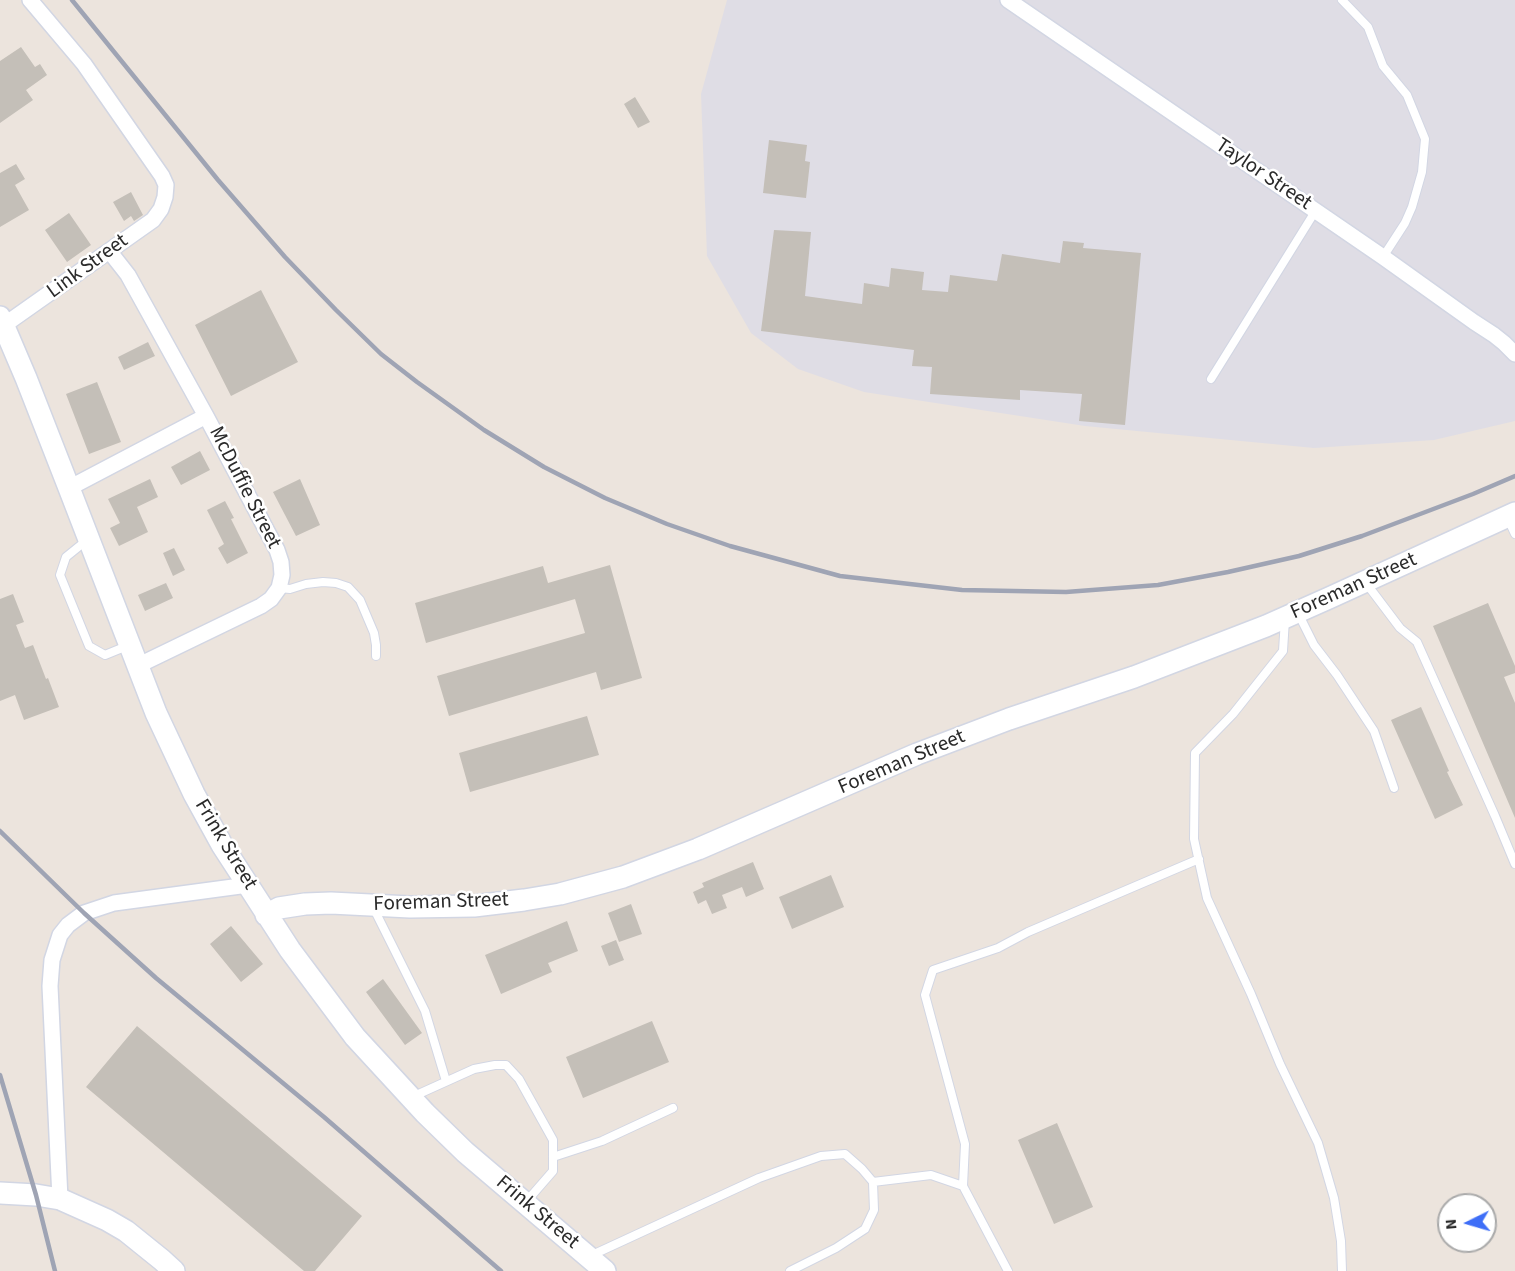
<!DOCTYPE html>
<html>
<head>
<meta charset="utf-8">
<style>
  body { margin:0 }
  #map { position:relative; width:1515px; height:1271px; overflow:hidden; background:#ece4dd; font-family:"Source Sans 3",sans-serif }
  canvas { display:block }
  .north { position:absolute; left:1437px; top:1193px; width:60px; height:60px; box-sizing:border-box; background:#fff; border:2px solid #aaa; border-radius:50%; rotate:265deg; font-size:16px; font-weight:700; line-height:24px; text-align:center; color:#2a2a2a }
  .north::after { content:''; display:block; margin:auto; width:21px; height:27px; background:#3e6ef7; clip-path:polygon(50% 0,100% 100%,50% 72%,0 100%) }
</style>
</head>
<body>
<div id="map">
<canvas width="1515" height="1271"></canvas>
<div class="north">N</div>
</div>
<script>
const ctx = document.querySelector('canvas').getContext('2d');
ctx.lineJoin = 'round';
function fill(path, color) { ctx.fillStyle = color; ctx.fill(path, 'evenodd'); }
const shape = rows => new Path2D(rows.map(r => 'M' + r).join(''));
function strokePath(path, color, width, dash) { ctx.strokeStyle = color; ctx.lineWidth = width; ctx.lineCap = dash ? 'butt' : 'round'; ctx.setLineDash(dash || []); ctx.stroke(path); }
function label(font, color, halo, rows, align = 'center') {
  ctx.font = font + ' "Source Sans 3",sans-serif'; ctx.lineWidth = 5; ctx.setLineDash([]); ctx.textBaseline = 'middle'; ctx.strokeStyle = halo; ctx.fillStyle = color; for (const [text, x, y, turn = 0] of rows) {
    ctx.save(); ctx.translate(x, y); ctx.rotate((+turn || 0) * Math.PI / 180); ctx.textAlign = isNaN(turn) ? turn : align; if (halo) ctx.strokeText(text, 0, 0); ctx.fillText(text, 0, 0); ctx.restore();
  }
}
fill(shape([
  [727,0,1515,0,1515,421,1434,440,1314,448,1085,426,864,392,798,369,751,333,707,256,701,94]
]), '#dfdde5');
fill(shape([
  [21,47,35,67,40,64,47,75,26,90,33,100,0,123,0,61],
  [635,97,650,122,638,128,624,104],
  [769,140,807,145,805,161,810,162,806,198,763,193],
  [16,164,25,179,15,185,29,210,0,227,0,173],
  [131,192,143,215,134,221,131,216,124,221,113,202],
  [69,213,91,245,67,262,45,230],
  [774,230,811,232,805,296,862,304,864,283,889,287,891,268,924,272,922,290,948,292,950,275,997,281,1002,254,1060,263,1063,241,1084,243,1083,248,1141,253,1125,425,1079,421,1082,394,1020,390,1020,400,930,394,932,367,912,366,914,350,761,331],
  [261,290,298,362,231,396,195,325],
  [148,342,155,356,124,370,118,357],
  [97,382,121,442,89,454,66,394],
  [200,451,210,470,181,485,171,467],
  [150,479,158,497,137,507,148,532,119,546,110,528,120,523,108,499],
  [300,479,320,525,296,536,273,492],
  [225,501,234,518,231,519,248,553,227,564,218,548,224,544,207,510],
  [174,548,185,570,173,576,163,553],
  [610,565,642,678,601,690,596,672,449,716,437,676,585,633,575,599,426,643,415,603,543,566,548,583],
  [166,583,173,598,145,611,138,595],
  [13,594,24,622,16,625,25,648,33,645,46,679,48,678,59,707,24,720,15,695,0,701,0,599],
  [1488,603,1515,666,1515,673,1504,677,1515,703,1515,818,1433,626],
  [1421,707,1449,771,1447,772,1463,805,1435,819,1391,720],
  [587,716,599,755,470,792,459,753],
  [753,862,764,889,746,897,742,887,722,895,727,908,712,914,706,900,698,904,693,892,704,887,702,883],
  [831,875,844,907,792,929,779,897],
  [631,904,642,934,619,942,608,913],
  [567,921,578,951,548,963,552,972,501,994,485,955],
  [231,926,263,964,241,982,210,944],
  [616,940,624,960,609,966,601,946],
  [383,979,422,1033,405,1045,366,992],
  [652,1021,669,1062,583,1098,566,1057],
  [137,1026,362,1216,315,1271,304,1271,86,1087],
  [1057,1123,1093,1207,1054,1224,1018,1140]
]), '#c4bfb8');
const lane = shape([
  [1342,0,1368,27,1383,66,1407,95,1425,139,1422,172,1412,207,1405,223,1383,257],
  [1211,379,1316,210],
  [1508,519,1515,534],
  [87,540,66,557,60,575,89,646,105,655,127,646],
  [1366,583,1400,628,1417,642,1495,816,1515,864],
  [279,588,290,589,306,584,323,582,336,583,348,587,360,600,374,633,376,645,376,656],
  [1298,613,1314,645,1337,675,1374,731,1394,788],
  [1285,619,1283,651,1233,714,1195,753,1194,839,1207,898,1251,994,1280,1064,1318,1143,1334,1198,1341,1241,1342,1271],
  [374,909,425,1011,446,1081],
  [412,1097,474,1069,495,1065,506,1065,519,1079,553,1140,553,1171,526,1202],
  [553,1157,602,1141,673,1108],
  [873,1182,931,1175,963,1186,1008,1271],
  [963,1186,965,1144,925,995,933,970,998,948,1028,932,1199,859],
  [590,1256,759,1178,821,1156,845,1154,862,1169,873,1182,874,1210,865,1229,836,1248,790,1271]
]);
const street = shape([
  [1008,0,1383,257,1474,322,1494,335,1504,343,1515,354],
  [110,252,128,275,206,416,277,550,281,562,282,575,279,588,271,599,261,606,137,666],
  [0,328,153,220,161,209,165,197,166,185,162,176,84,64,30,0],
  [69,488,206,416],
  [60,1199,50,986,52,960,60,935,68,925,84,913,114,903,248,885]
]);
const secondary = shape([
  [0,317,26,378,69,488,156,713,194,794,222,845,248,885,290,950,355,1037,425,1113,465,1152,605,1271],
  [266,915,279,908,305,904,331,903,410,907,474,906,524,900,560,894,623,877,698,849,917,754,1009,719,1134,677,1266,626,1329,598,1515,513],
  [0,1193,36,1195,60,1199,107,1220,126,1231,162,1260,174,1271]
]);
strokePath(lane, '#d2d6e3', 10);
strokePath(street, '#d2d6e3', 18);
strokePath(secondary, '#d2d6e3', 24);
strokePath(lane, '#fff', 8);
strokePath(street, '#fff', 15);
strokePath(secondary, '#fff', 21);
strokePath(shape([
  [72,0,218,180,285,257,336,310,381,354,417,382,484,430,544,467,605,498,667,524,730,546,840,576,962,590,1066,592,1158,585,1228,572,1299,556,1362,536,1473,494,1515,476],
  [0,831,84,913,156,978,324,1117,501,1271],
  [0,1075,36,1195,55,1271]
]), '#9fa4b4', 4.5);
label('21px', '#2a2a2a', '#fff', [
  ["Taylor Street",1263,175,34],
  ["Link Street",88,267,-36],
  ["McDuffie Street",244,488,63],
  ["Foreman Street",1354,587,-24],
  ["Foreman Street",902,763,-23],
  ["Frink Street",225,845,59],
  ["Foreman Street",441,903,-2],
  ["Frink Street",537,1213,40]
]);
</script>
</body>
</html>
